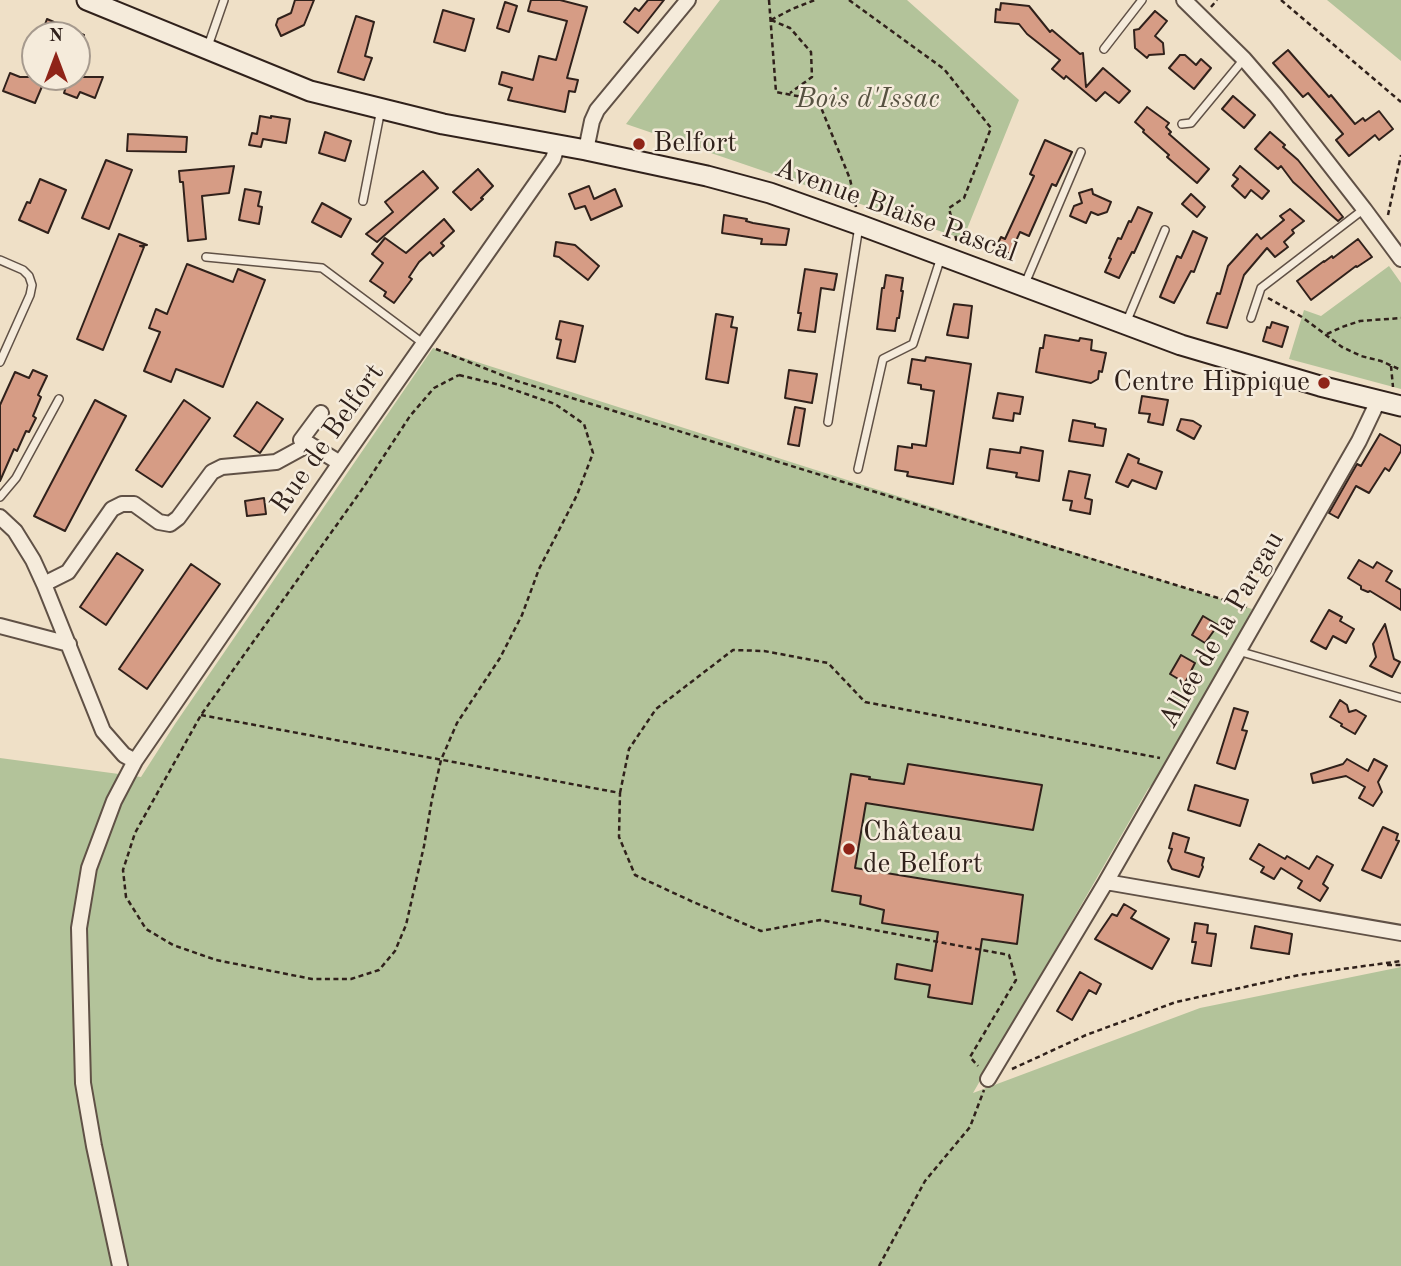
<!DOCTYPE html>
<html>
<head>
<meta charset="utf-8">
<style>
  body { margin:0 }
  #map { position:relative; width:1401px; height:1266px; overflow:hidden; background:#efe0c7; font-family:"Old Standard TT",serif }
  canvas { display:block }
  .north { position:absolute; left:21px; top:21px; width:70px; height:70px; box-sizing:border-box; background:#f5ebdb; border:2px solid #a69a8e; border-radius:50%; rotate:0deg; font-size:19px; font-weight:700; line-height:28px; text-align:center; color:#30211b }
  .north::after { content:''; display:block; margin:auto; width:24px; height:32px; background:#8f2418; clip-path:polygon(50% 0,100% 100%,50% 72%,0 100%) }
</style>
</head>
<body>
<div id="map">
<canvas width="1401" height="1266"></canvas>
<div class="north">N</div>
</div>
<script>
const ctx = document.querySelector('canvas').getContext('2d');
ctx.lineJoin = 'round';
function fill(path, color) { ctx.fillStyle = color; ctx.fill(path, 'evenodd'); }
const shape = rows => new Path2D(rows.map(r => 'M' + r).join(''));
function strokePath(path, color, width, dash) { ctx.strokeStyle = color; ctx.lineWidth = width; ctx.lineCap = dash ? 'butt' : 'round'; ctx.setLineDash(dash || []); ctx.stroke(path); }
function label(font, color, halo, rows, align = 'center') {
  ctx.font = font + ' "Old Standard TT",serif'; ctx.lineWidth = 5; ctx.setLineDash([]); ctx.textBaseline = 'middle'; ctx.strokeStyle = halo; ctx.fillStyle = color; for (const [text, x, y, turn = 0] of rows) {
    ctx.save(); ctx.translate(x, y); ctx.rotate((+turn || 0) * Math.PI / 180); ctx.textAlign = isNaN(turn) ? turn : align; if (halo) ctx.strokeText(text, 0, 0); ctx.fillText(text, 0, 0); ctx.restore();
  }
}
fill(shape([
  [720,0,907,0,1019,100,963,239,626,124],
  [1327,0,1401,0,1401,61],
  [1389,266,1401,283,1401,389,1289,359,1304,310,1321,316],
  [433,348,1252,609,1175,761,1148,789,973,1093,1200,1008,1401,967,1401,1266,0,1266,0,758,141,777,175,724]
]), '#b3c39a');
const building = shape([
  [295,0,314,0,304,25,281,36,276,25,278,19,291,13,295,0],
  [531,0,560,0,587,7,567,78,578,80,575,92,569,91,565,112,508,100,512,88,499,84,502,72,533,80,539,56,556,60,567,21,528,11,531,0],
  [648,0,664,0,638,33,624,22,635,8,639,11,648,0],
  [505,2,517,6,509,32,497,28,505,2],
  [1001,3,1029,6,1050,32,1052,30,1080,54,1083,53,1086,87,1103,68,1130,91,1119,103,1105,92,1096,101,1066,76,1064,79,1052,69,1060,60,1027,34,1019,24,995,22,996,9,1000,10,1001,3],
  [443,10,474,19,465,51,434,42,443,10],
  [1155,11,1167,21,1155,36,1163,43,1164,54,1149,55,1147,58,1135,48,1134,30,1139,29,1155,11],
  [356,16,374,22,365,56,372,58,364,80,338,72,356,16],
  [47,19,84,35,41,35,47,19],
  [1288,50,1329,97,1331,95,1355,124,1363,118,1365,121,1379,111,1393,129,1379,140,1375,135,1349,156,1336,140,1343,134,1308,93,1303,97,1273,63,1288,50],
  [1180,55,1185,55,1196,65,1201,59,1211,68,1194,89,1169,68,1180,55],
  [10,73,20,77,46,77,35,103,3,91,10,73],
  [69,77,103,77,95,98,80,92,77,98,64,93,69,77],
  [1233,96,1255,115,1244,128,1222,109,1233,96],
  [1147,107,1169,123,1166,127,1171,132,1169,134,1209,169,1197,183,1167,157,1169,155,1143,132,1144,130,1135,122,1147,107],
  [260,116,271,118,271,116,290,119,286,143,263,139,261,147,249,145,252,133,257,134,260,116],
  [325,132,351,141,345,161,319,153,325,132],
  [1270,132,1285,145,1283,147,1298,160,1343,217,1338,221,1293,182,1281,166,1278,169,1255,149,1270,132],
  [128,134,187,137,186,152,127,151,128,134],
  [1045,140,1072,152,1056,186,1052,184,1029,236,1020,232,1010,254,996,247,1001,237,1005,239,1034,176,1030,174,1045,140],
  [106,160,132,170,109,229,82,218,106,160],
  [234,166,229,193,202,196,206,239,188,241,183,182,180,182,179,171,234,166],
  [1240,166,1269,191,1262,199,1251,190,1245,198,1232,186,1238,179,1233,175,1240,166],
  [478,169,493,186,481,198,483,199,471,210,453,192,478,169],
  [423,171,438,188,377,242,366,234,393,212,385,202,423,171],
  [40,179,66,190,48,233,19,220,27,202,30,203,40,179],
  [589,186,594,199,615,189,622,206,591,220,585,206,575,209,569,194,589,186],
  [245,189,261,192,258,206,262,207,259,224,239,220,245,189],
  [1092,189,1093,194,1111,202,1107,212,1098,215,1091,212,1086,223,1070,216,1074,206,1082,203,1079,193,1092,189],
  [1191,194,1205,207,1197,217,1182,204,1191,194],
  [322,203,351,219,341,237,312,222,322,203],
  [1138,207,1152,213,1134,253,1132,252,1119,278,1105,272,1111,259,1109,258,1118,238,1121,239,1129,221,1131,222,1138,207],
  [1290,209,1304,221,1292,230,1294,233,1284,242,1288,247,1275,257,1267,248,1244,275,1227,328,1207,323,1217,293,1220,294,1228,266,1257,234,1261,239,1284,220,1280,216,1290,209],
  [724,215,747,219,746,221,753,223,789,229,786,245,761,244,762,239,722,233,724,215],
  [444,219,454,231,441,243,444,246,433,256,430,252,419,262,409,277,412,279,394,303,384,296,386,292,370,281,383,263,372,254,385,238,406,253,444,219],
  [1193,231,1207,238,1194,272,1191,271,1174,303,1160,297,1177,256,1181,258,1193,231],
  [119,234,147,245,140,246,144,247,103,350,77,339,119,234],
  [1358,239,1372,257,1357,267,1356,266,1311,300,1297,281,1324,261,1324,262,1332,256,1333,258,1358,239],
  [556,242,575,245,599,266,588,280,559,257,554,256,556,242],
  [187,264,233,282,238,269,265,280,223,387,176,369,171,382,144,371,160,332,149,328,156,309,167,314,187,264],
  [805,269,837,274,834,290,821,288,815,332,798,330,801,313,798,313,805,269],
  [886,275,903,278,901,291,903,291,899,318,897,318,895,331,877,329,882,288,884,288,886,275],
  [954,304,972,306,968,338,947,335,954,304],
  [716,314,733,317,731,327,737,328,728,383,706,379,716,314],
  [560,321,583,326,575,362,557,358,561,340,556,339,560,321],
  [1272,322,1288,327,1282,347,1263,341,1267,327,1270,328,1272,322],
  [1045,335,1079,341,1080,338,1092,340,1091,350,1106,353,1102,372,1099,371,1098,379,1091,383,1036,372,1040,348,1043,348,1045,335],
  [926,357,971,364,953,484,907,476,908,472,895,470,898,446,912,448,912,444,926,446,934,391,921,389,921,385,908,383,912,359,925,361,926,357],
  [33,370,47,376,38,395,41,397,33,416,36,418,29,432,26,431,17,451,14,449,0,481,0,405,15,372,29,378,33,370],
  [789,370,817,374,812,403,785,398,789,370],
  [998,393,1023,397,1020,414,1014,413,1013,421,993,418,998,393],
  [1142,396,1168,400,1163,425,1148,422,1150,414,1139,413,1142,396],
  [95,400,126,416,65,531,34,516,95,400],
  [184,400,210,418,162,487,136,470,184,400],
  [257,402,283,419,260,453,234,436,257,402],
  [795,407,805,409,799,446,788,444,795,407],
  [1181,419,1193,421,1201,426,1194,439,1177,430,1181,419],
  [1073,420,1095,424,1095,427,1106,429,1103,446,1069,441,1073,420],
  [1380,434,1401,446,1401,451,1389,471,1385,468,1369,493,1356,486,1338,518,1329,513,1357,464,1361,466,1380,434],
  [1021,447,1043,451,1039,481,1016,477,1017,473,987,468,990,449,1020,453,1021,447],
  [1128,454,1139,459,1138,463,1162,472,1156,489,1132,480,1128,487,1116,482,1128,454],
  [1069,471,1090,475,1085,498,1092,500,1090,514,1070,510,1072,501,1063,500,1069,471],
  [264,498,266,514,247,516,245,501,264,498],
  [117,553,143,570,106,625,80,607,117,553],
  [1359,560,1373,568,1377,562,1392,571,1386,581,1401,590,1401,610,1370,591,1368,592,1361,589,1361,586,1348,578,1359,560],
  [191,564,220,584,147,689,119,669,191,564],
  [1329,610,1342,617,1340,621,1354,629,1346,643,1333,636,1326,649,1311,641,1329,610],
  [1203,616,1218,625,1205,643,1192,635,1203,616],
  [1385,624,1394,659,1400,662,1392,677,1370,666,1376,657,1373,644,1385,624],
  [1181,655,1195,663,1185,683,1170,674,1181,655],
  [1340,700,1347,705,1349,712,1356,710,1366,716,1355,734,1341,726,1342,724,1330,717,1340,700],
  [1234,708,1248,712,1242,730,1247,731,1235,769,1217,763,1234,708],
  [1347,759,1368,771,1374,759,1387,766,1378,782,1382,792,1373,806,1359,798,1365,787,1346,776,1313,783,1311,774,1343,764,1347,759],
  [908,764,1042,785,1033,830,866,803,855,868,1023,895,1017,944,982,939,972,1004,928,997,930,985,895,979,897,964,932,971,938,932,882,923,884,910,860,904,861,896,832,891,851,774,870,777,869,779,904,784,908,764],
  [1195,785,1248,800,1240,826,1188,810,1195,785],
  [1383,827,1398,834,1396,840,1399,841,1381,878,1362,870,1383,827],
  [1173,833,1189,838,1185,852,1204,858,1202,865,1203,867,1199,877,1172,869,1168,861,1172,849,1169,848,1173,833],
  [1259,844,1285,859,1287,856,1309,869,1317,856,1333,865,1323,884,1328,888,1320,901,1298,888,1302,881,1281,868,1274,879,1261,872,1264,867,1250,859,1259,844],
  [1124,904,1136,911,1131,918,1169,939,1152,969,1095,939,1112,914,1117,916,1124,904],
  [1195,923,1208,925,1207,933,1216,934,1211,966,1192,963,1196,942,1192,942,1195,923],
  [1255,926,1292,934,1289,954,1251,948,1255,926],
  [1080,972,1101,984,1096,994,1089,990,1072,1020,1057,1011,1080,972]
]);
fill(building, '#d69c85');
strokePath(building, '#30211b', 2);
const lane = shape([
  [207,49,224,0],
  [1104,49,1142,0],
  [1182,124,1191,123,1244,59],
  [363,201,381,109],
  [206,257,322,268,424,344],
  [0,260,23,270,29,276,32,285,30,295,0,362],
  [1024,286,1081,152],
  [1251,318,1261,288,1364,209],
  [1126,323,1165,230],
  [828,422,859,226],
  [858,469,883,359,913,344,941,257],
  [0,497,16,478,59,399],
  [1238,651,1401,698]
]);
const street = shape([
  [1184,0,1244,59,1276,96,1364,209,1401,259],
  [586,150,592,121,597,110,688,0],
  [1378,401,1359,441,1106,882,1401,933],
  [309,444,340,463],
  [0,517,15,531,33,560,44,584,103,731,124,755,135,761],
  [44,584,68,572,112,509,122,504,134,504,159,522,170,524,178,518,212,472,222,467,276,462,309,444,301,440,321,413],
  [0,626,69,644],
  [988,1079,1106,882],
  [120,1266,94,1146,83,1083,79,928,89,868,114,801,135,761,340,463,553,159,558,144]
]);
const secondary = shape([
  [87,0,310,91,443,124,586,150,707,176,770,193,860,225,1181,345,1320,386,1401,406]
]);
strokePath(lane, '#605146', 10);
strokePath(street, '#605146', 18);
strokePath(secondary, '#30211b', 23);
strokePath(shape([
  [769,0,776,92,818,100,850,179,856,207],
  [849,0,944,69,991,128,964,198,949,208,957,243],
  [1281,0,1401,102],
  [1211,7,1217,0],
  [771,20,790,28,811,52,812,77,790,93],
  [771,20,792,9,815,0],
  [1388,215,1401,155],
  [1268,298,1302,317,1342,347,1361,356,1381,361,1401,370],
  [1327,334,1342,327,1360,321,1401,318],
  [436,349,517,381,1247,607],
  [1391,366,1393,387],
  [459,375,500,385,555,404,584,424,593,453,577,495,539,569,522,615,500,658,457,723,441,760,432,799,424,846,406,925,395,951,379,970,351,979,312,979,216,960,173,945,146,929,126,897,123,870,135,833,201,715,363,488,410,416,434,388,459,375],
  [201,715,620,793,619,837,635,875,691,901,761,931,820,920,1009,955,1016,980,970,1057,978,1066],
  [620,793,629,749,656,709,733,650,764,651,828,663,865,702,1160,758],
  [1387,965,1401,965],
  [1012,1069,1086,1035,1176,1002,1299,975,1401,961],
  [879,1266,925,1181,970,1127,984,1090]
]), '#30211b', 2.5, [5, 3.5]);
strokePath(lane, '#f5ebdb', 7);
strokePath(street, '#f5ebdb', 14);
strokePath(secondary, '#f5ebdb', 19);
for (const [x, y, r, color] of [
  [639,144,7,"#8f2418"],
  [1324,383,7,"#8f2418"],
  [849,849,7,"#8f2418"]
]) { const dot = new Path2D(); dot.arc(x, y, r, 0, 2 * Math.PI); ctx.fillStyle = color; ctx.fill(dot); strokePath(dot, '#f5ebdb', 2.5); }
label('italic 28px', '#575241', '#f5ebdb', [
  ["Bois d'Issac",868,100]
]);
label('28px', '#30211b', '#f5ebdb', [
  ["Belfort",653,144],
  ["Centre Hippique",1310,383,"right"],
  ["Château",863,833],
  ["de Belfort",863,865]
], 'left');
label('28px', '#30211b', '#f5ebdb', [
  ["Avenue Blaise Pascal",896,211,20],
  ["Rue de Belfort",328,439,-55],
  ["Allée de la Pargau",1222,630,-60]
]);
</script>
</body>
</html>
